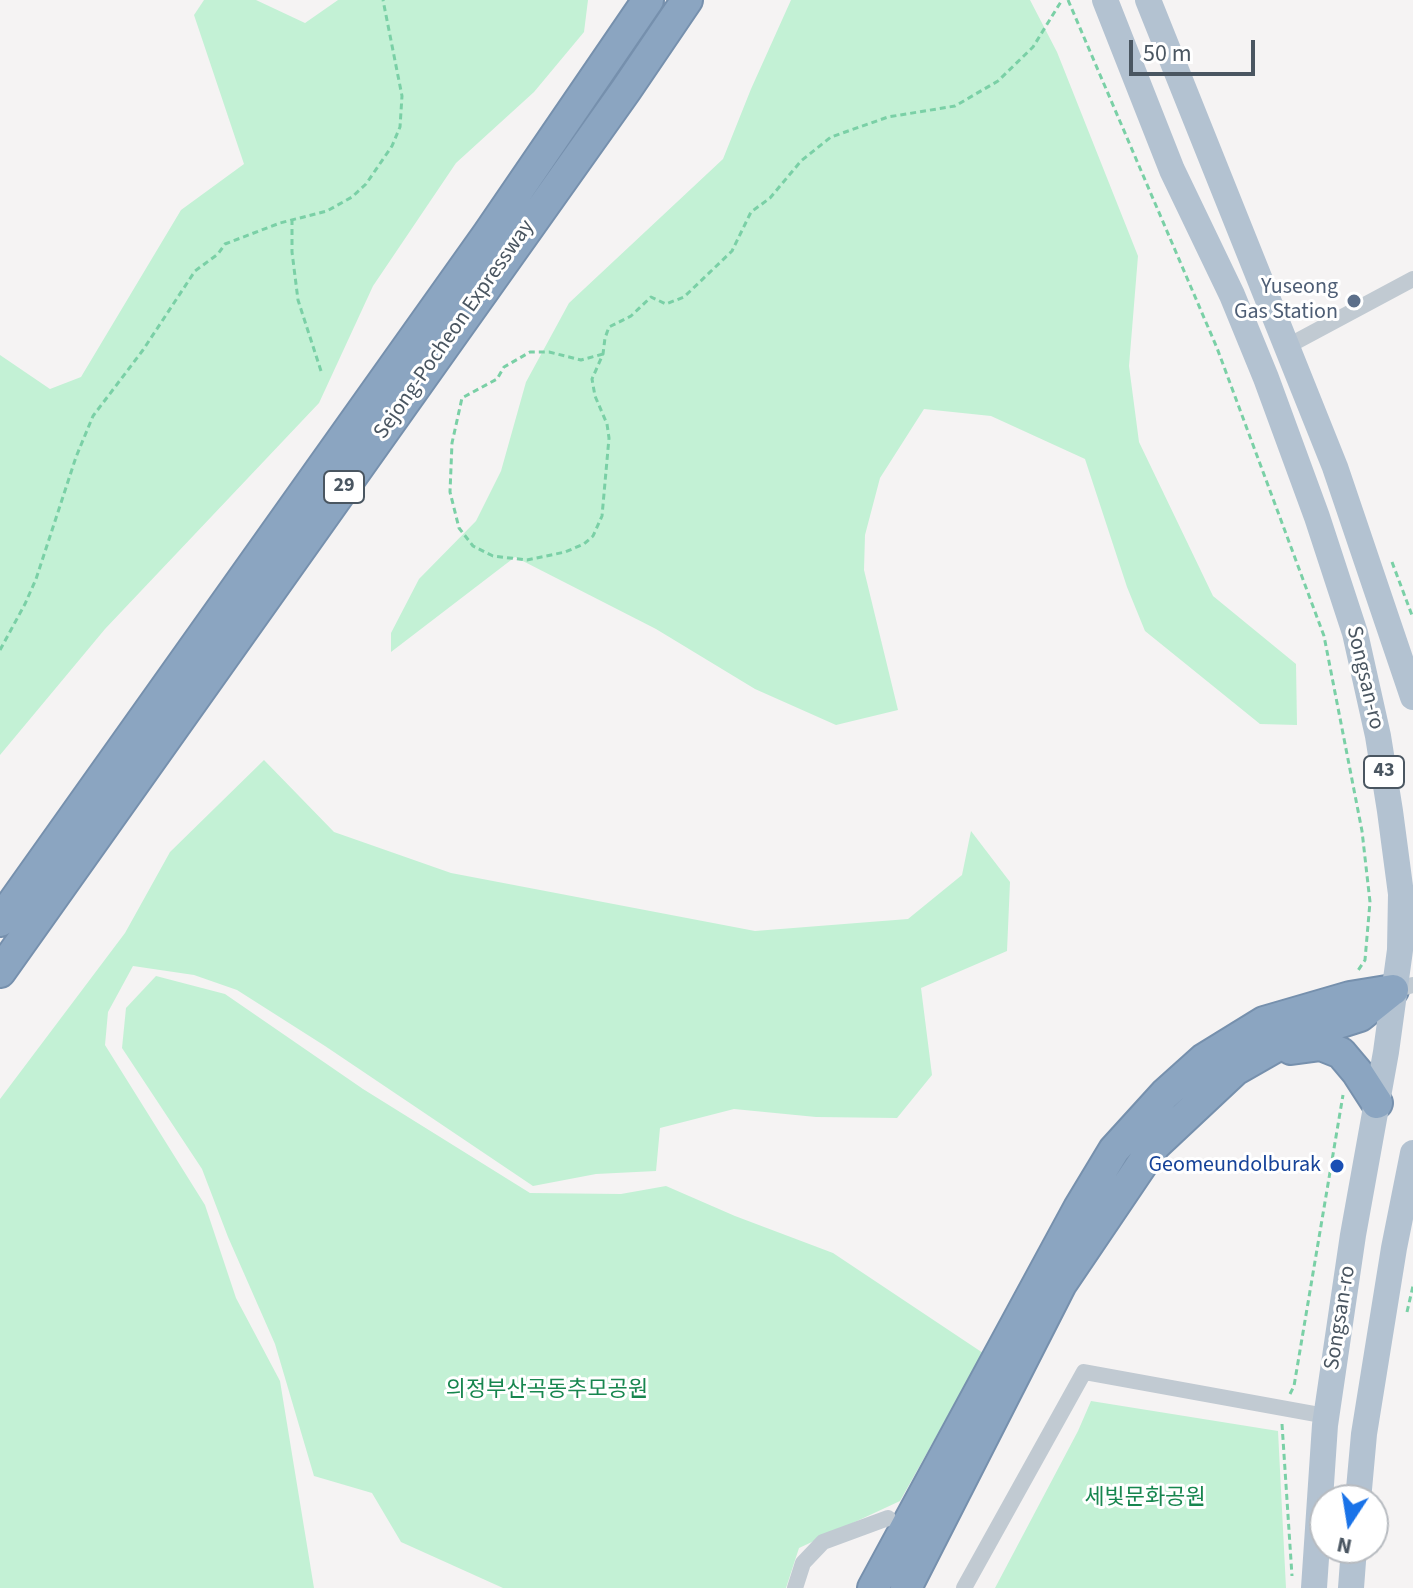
<!DOCTYPE html>
<html>
<head>
<meta charset="utf-8">
<style>
  body { margin:0 }
  #map { position:relative; width:1413px; height:1588px; overflow:hidden; background:#f5f3f3; font-family:"Source Sans 3",sans-serif }
  canvas { display:block }
  .north { position:absolute; left:1309px; top:1484px; width:80px; height:80px; box-sizing:border-box; background:#fff; border:2px solid #b7bbc0; border-radius:50%; rotate:192deg; font-size:22px; font-weight:700; line-height:32px; text-align:center; color:#4a5661 }
  .north::after { content:''; display:block; margin:auto; width:28px; height:36px; background:#1a73e8; clip-path:polygon(50% 0,100% 100%,50% 72%,0 100%) }
  .scale { position:absolute; left:1129px; top:40px; width:126px; height:36px; box-sizing:border-box; border:4px solid #4a5661; border-top:0; padding-left:10px; font-size:24px; line-height:28px; white-space:nowrap; color:#4a5661; -webkit-text-stroke:6px #fff; paint-order:stroke }
</style>
</head>
<body>
<div id="map">
<canvas width="1413" height="1588"></canvas>
<div class="north">N</div>
<div class="scale">50 m</div>
</div>
<script>
const ctx = document.querySelector('canvas').getContext('2d');
ctx.lineJoin = 'round';
function fill(path, color) { ctx.fillStyle = color; ctx.fill(path, 'evenodd'); }
const shape = rows => new Path2D(rows.map(r => 'M' + r).join(''));
function strokePath(path, color, width, dash) { ctx.strokeStyle = color; ctx.lineWidth = width; ctx.lineCap = dash ? 'butt' : 'round'; ctx.setLineDash(dash || []); ctx.stroke(path); }
function label(font, color, halo, rows, align = 'center') {
  ctx.font = font + ' "Source Sans 3","Noto Sans KR",sans-serif'; ctx.lineWidth = 6; ctx.setLineDash([]); ctx.textBaseline = 'middle'; ctx.strokeStyle = halo; ctx.fillStyle = color; for (const [text, x, y, turn = 0] of rows) {
    ctx.save(); ctx.translate(x, y); ctx.rotate((+turn || 0) * Math.PI / 180); ctx.textAlign = isNaN(turn) ? turn : align; if (halo) ctx.strokeText(text, 0, 0); ctx.fillText(text, 0, 0); ctx.restore();
  }
}
fill(shape([
  [204,0,256,0,305,23,338,0,588,0,584,32,534,92,456,163,373,286,319,403,105,629,0,755,0,355,50,389,81,377,181,210,244,164,194,15],
  [791,0,1030,0,1057,52,1138,256,1129,366,1139,442,1213,596,1296,664,1297,725,1260,724,1145,631,1127,587,1085,459,991,416,924,409,880,478,865,535,864,570,898,710,836,725,755,689,656,629,515,557,391,652,391,633,419,579,476,521,501,471,526,382,569,303,723,159,751,89],
  [264,760,334,832,451,873,755,931,908,919,962,875,971,831,1010,882,1007,951,921,988,932,1075,897,1118,816,1117,734,1109,660,1128,656,1171,596,1174,533,1186,325,1046,237,990,194,975,133,966,108,1012,105,1045,205,1205,236,1298,280,1381,314,1588,0,1588,0,1099,125,933,170,852],
  [156,976,225,994,363,1089,530,1193,621,1194,666,1186,735,1216,833,1253,983,1353,900,1501,799,1548,786,1588,503,1588,401,1542,372,1493,314,1476,275,1344,228,1237,202,1169,122,1048,126,1008],
  [1091,1401,1278,1431,1286,1588,995,1588,1078,1431]
]), '#c3f1d5');
const highway = shape([
  [0,921,488,234,648,0],
  [0,972,626,90,687,0],
  [1291,1049,1321,1045,1341,1053,1357,1072,1377,1103],
  [873,1588,1079,1208,1114,1150,1165,1094,1204,1059,1264,1022,1350,997,1393,990],
  [906,1588,1061,1284,1155,1145,1235,1070,1291,1038,1360,1016,1390,992]
]);
strokePath(highway, '#7690ad', 34);
strokePath(shape([
  [1068,0,1217,348,1324,636,1362,831,1370,902,1365,960,1357,972],
  [292,219,292,252,298,300,321,371],
  [603,354,581,360,549,352,530,352,504,367,497,379,462,398,452,443,450,492,459,528,473,546,493,556,527,560,565,552,584,544,593,536,602,516,609,438,607,424,595,396,592,379,603,354,605,338,609,327,631,316,651,297,666,304,684,297,732,251,751,212,770,198,801,161,831,137,888,117,955,106,998,81,1033,47,1062,0],
  [1392,562,1413,618],
  [0,650,25,604,36,579,76,457,93,416,143,350,195,271,218,254,225,244,280,223,327,211,352,197,366,184,392,146,400,127,402,96,383,0],
  [1407,1312,1413,1286],
  [1290,1394,1294,1386,1343,1095],
  [1282,1424,1292,1576],
  [1373,1529,1374,1512]
]), '#7ad0a6', 3, [6, 4]);
strokePath(shape([
  [1286,347,1413,279],
  [1393,990,1413,985],
  [795,1588,803,1563,823,1542,888,1518],
  [964,1588,1084,1372,1326,1416]
]), '#c1cad2', 16);
strokePath(shape([
  [1105,0,1172,170,1232,295,1266,378,1317,517,1355,633,1378,736,1390,811,1401,894,1400,950,1386,1052,1353,1235,1325,1425,1314,1588],
  [1148,0,1335,467,1413,697],
  [1358,1500,1364,1434,1394,1248,1413,1153],
  [1351,1588,1354,1548]
]), '#b3c2d1', 26);
strokePath(highway, '#8ba5c1', 30);
for (const [x, y, r, color] of [
  [1354,301,8,"#5c6f8a"],
  [1337,1166,8,"#1a4fb4"]
]) { const dot = new Path2D(); dot.arc(x, y, r, 0, 2 * Math.PI); ctx.fillStyle = color; ctx.fill(dot); strokePath(dot, '#fff', 3); }
for (const [x, y, w] of [
  [344,487,40],
  [1384,772,40]
]) { const box = new Path2D(); box.roundRect(x - w / 2, y - 16, w, 32, 6); ctx.fillStyle = '#fff'; ctx.fill(box); strokePath(box, '#4a5661', 2); }
label('bold 20px', '#4a5661', null, [
  ["29",344,487],
  ["43",1384,772]
]);
label('22px', '#4e5e75', '#fff', [
  ["Yuseong",1338,288],
  ["Gas Station",1338,313]
], 'right');
label('22px', '#4a5661', '#fff', [
  ["Sejong-Pocheon Expressway",455,330,-55],
  ["Songsan-ro",1364,678,77],
  ["Songsan-ro",1341,1318,-81]
]);
label('22px', '#164399', '#fff', [
  ["Geomeundolburak",1321,1166]
], 'right');
label('22px', '#17864f', '#fff', [
  ["의정부산곡동추모공원",547,1391],
  ["세빛문화공원",1145,1499]
]);
</script>
</body>
</html>
